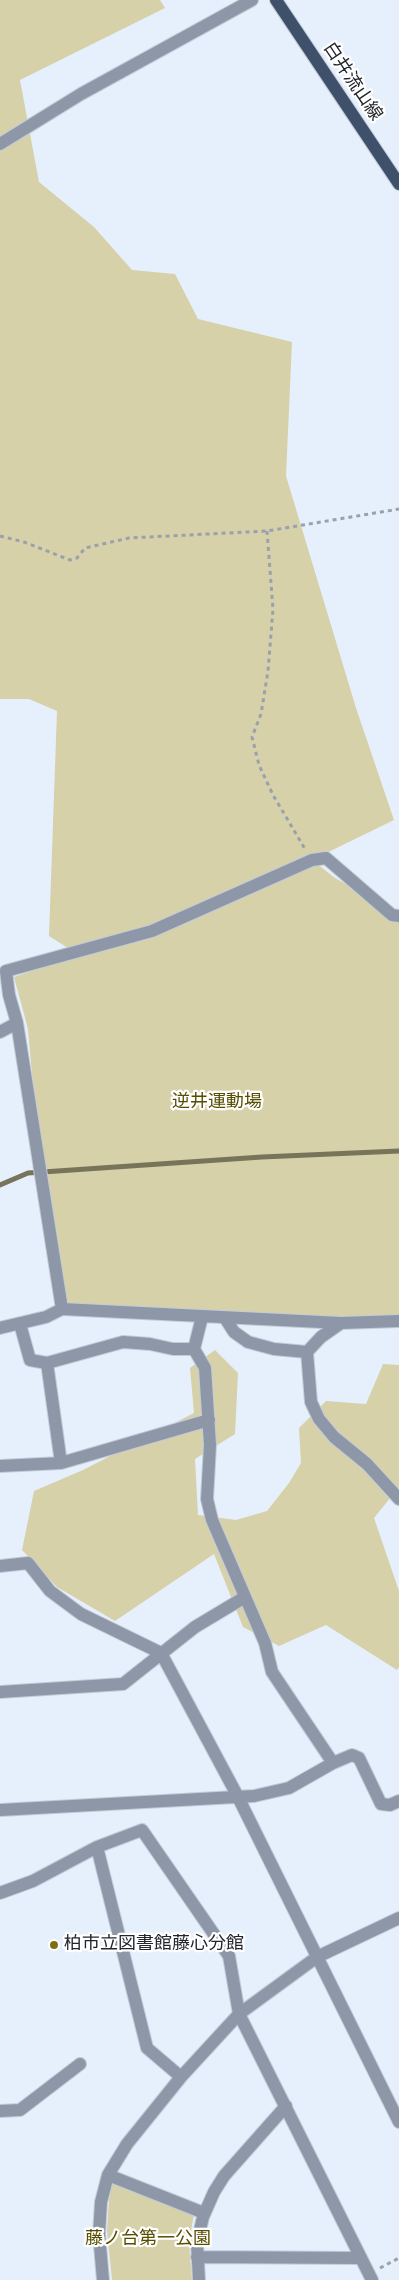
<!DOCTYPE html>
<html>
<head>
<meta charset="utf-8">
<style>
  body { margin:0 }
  canvas { display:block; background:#e6effc }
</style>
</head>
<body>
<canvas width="399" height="2280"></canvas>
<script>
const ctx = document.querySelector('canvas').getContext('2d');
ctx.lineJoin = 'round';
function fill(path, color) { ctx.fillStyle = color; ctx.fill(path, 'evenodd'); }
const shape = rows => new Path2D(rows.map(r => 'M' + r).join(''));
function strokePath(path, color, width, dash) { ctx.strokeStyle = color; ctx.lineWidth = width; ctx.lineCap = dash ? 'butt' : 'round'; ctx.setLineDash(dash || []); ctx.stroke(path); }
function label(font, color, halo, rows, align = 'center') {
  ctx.font = font + ' "Nunito Sans","Noto Sans JP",sans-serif'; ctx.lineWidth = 4.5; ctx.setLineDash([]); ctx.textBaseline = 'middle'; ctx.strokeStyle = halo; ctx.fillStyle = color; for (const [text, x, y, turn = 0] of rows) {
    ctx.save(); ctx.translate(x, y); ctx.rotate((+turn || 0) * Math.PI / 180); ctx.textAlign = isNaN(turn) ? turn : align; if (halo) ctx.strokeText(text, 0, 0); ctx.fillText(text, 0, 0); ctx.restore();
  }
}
fill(shape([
  [0,0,160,0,165,8,20,80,39,182,94,227,132,270,175,274,198,319,292,342,286,476,356,708,394,820,312,860,335,878,399,913,399,1321,62,1309,42,1190,28,1029,14,977,79,955,49,936,57,711,29,699,0,699],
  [215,1350,238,1373,235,1434,195,1459,198,1515,236,1520,267,1511,289,1483,301,1463,299,1428,326,1401,366,1404,383,1364,399,1365,399,1487,374,1518,399,1591,399,1667,397,1670,326,1625,279,1646,243,1627,214,1554,115,1621,57,1587,22,1550,34,1491,83,1470,194,1413,190,1368],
  [112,2183,194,2214,189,2242,192,2280,112,2280,107,2231,109,2200]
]), '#d6d1a9');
strokePath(shape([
  [0,1185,28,1173,262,1157,399,1151]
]), '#77745a', 5);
const minor = shape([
  [0,144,81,94,252,0],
  [0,1032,17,1023],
  [62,1309,17,1023,9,995,6,971,152,931,312,860,326,858,392,915,399,916],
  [202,1317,194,1349,205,1368,210,1445,207,1499,212,1520,265,1643,272,1672,333,1763],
  [225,1318,234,1332,248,1342,274,1349,307,1352],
  [341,1323,321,1337,307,1352,311,1402,319,1419,334,1437,367,1464,399,1499],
  [20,1324,30,1360,47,1363,123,1342,150,1344,173,1349,194,1349],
  [0,1328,46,1317,62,1309,341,1323,399,1321],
  [47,1363,61,1463],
  [0,1466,61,1463,209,1420],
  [0,1566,28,1563,50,1591,81,1614,161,1653,237,1795,399,2122],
  [0,1692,123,1684,195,1627,245,1597],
  [0,1810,254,1796,289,1788,333,1763,352,1755,359,1758,381,1804,390,1805,399,1801],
  [97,1847,147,2048,181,2077],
  [0,1893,33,1881,97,1847,142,1830,229,1956,239,2014,372,2280],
  [0,2111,20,2110,80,2064],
  [108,2175,204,2213],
  [197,2257,361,2258],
  [103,2280,99,2234,101,2202,108,2175,127,2144,181,2077,239,2014,317,1957,399,1918],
  [199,2280,197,2243,203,2217,214,2192,224,2176,286,2106]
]);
const major = shape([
  [276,0,399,184]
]);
strokePath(minor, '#c3cbd7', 14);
strokePath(major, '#c3cbd7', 14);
strokePath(shape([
  [267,531,273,609,268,671,261,714,252,737,259,765,273,795,305,849],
  [0,536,24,542,70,560,77,558,85,548,129,538,267,531,399,509],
  [380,2268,399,2258]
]), '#9aa1ac', 3, [4, 4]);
strokePath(minor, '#8d97a7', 12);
strokePath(major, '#3f506b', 12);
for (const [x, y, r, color] of [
  [54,1945,5,"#7d7111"]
]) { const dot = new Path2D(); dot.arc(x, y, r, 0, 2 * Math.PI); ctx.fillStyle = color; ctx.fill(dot); strokePath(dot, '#fff', 2); }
label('18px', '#22262c', '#fff', [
  ["白井流山線",352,82,56]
]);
label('18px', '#574d00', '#fff', [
  ["逆井運動場",217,1103],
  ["藤ノ台第一公園",148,2240]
]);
label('18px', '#22262c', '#fff', [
  ["柏市立図書館藤心分館",64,1945]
], 'left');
</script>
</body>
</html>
